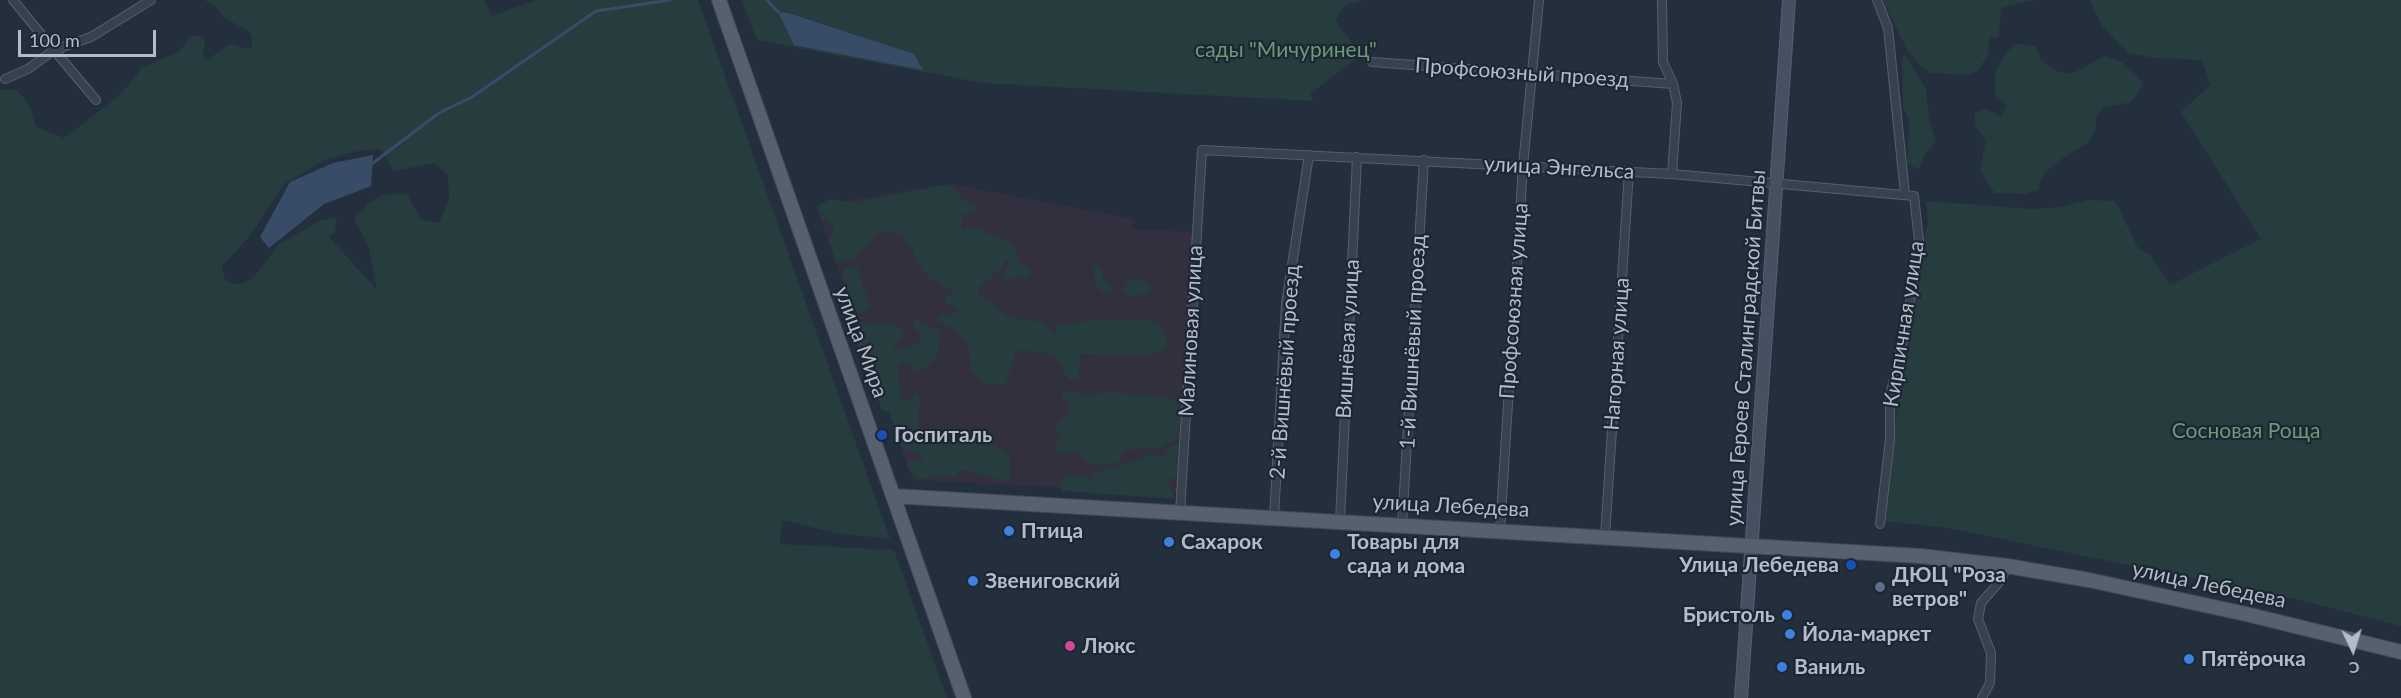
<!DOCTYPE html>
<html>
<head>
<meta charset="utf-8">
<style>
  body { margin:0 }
  #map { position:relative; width:2401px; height:698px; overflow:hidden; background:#242f3e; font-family:Lato,sans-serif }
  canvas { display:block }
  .north { position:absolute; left:2323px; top:620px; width:60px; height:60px; -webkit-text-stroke:4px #1d2633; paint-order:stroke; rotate:176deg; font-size:16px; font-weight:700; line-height:24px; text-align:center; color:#b4bcc9 }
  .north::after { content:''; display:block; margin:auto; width:21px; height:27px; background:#b4bcc9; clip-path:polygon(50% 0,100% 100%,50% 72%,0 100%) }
  .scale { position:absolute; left:18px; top:30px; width:138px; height:27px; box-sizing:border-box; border:3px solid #b4bcc9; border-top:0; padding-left:8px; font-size:18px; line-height:21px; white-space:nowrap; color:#b4bcc9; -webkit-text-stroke:4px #1d2633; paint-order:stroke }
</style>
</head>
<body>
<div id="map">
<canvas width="2401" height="698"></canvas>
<div class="north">С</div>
<div class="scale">100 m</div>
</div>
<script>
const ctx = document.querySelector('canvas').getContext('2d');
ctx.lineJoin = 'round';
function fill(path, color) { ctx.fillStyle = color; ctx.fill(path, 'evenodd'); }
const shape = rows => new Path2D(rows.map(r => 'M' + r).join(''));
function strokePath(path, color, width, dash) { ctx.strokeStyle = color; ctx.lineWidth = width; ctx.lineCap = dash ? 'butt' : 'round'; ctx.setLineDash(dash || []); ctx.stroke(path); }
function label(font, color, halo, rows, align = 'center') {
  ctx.font = font + ' Lato,sans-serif'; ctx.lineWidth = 4.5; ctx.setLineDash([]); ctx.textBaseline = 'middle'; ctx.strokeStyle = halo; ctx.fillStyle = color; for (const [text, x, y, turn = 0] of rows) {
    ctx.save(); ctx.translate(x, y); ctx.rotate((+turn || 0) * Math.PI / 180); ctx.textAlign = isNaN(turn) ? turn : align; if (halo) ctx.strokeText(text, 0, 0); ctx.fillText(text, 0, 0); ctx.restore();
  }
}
fill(shape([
  [951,184,1133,219,1133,229,1194,232,1176,493,913,480,816,206]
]), '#32303f');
fill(shape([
  [204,0,485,0,491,16,537,0,698,0,890,539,835,533,782,520,780,544,894,550,947,698,0,698,0,90,17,90,29,104,36,127,64,138,119,96,143,67,179,52,190,38,195,35,205,40,203,57,207,60,230,44,247,49,252,47,252,36,248,31,225,18,214,5],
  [380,149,394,171,434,163,448,175,449,198,439,223,420,219,407,194,383,195,368,204,354,219,368,245,377,290,329,237,335,231,337,217,319,221,279,244,254,277,242,284,233,284,225,280,222,266,248,238,285,183,327,159,357,151],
  [742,0,1364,0,1346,5,1335,20,1361,55,1310,94,1314,101,982,83,757,40],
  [1883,0,2034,0,2001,8,1999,37,1990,37,1988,53,1979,70,1966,75,1930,73,1919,65,1906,48],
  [2090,0,2401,0,2401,626,2295,599,1948,528,1884,521,1899,392,1912,331,1923,241,1928,224,1926,201,2031,209,2062,207,2087,200,2115,201,2138,248,2150,255,2170,285,2261,239,2181,112,2210,85,2202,60,2155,58,2128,53,2102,26],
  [2017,44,2035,46,2041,60,2056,71,2071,74,2105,56,2122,62,2135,74,2143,85,2131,102,2104,108,2096,117,2096,129,2088,143,2058,161,2043,175,2038,190,2025,194,1995,193,1980,171,1986,140,1976,128,1974,113,1987,109,2000,117,2007,106,1995,95,1995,72,2007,51],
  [1902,56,1906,56,1926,89,1929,118,1936,141,1926,153,1919,169,1907,164,1909,120,1903,107],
  [942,185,954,187,965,202,977,205,976,212,964,214,960,229,964,232,967,228,975,227,1013,245,1020,263,1027,267,1030,274,1026,279,1016,277,1007,280,1001,276,1012,264,1005,260,1003,267,977,289,980,297,988,300,1009,317,1044,323,1054,335,1059,325,1092,320,1148,319,1161,326,1167,339,1166,350,1145,356,1080,354,1078,381,1069,379,1053,355,1021,349,1014,355,1013,365,1004,385,983,385,971,369,968,345,963,337,938,320,941,315,953,314,959,309,948,305,944,297,952,294,953,290,941,286,926,275,918,264,913,250,902,236,892,232,878,233,853,260,837,263,828,240,834,235,833,226,821,217,818,205,831,199,855,203],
  [1093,265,1100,268,1105,282,1113,290,1109,293,1100,291,1095,283],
  [852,266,858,268,870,307,860,313,854,311,843,275,844,269],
  [1135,279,1145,280,1150,286,1150,293,1130,296,1123,289,1128,281],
  [915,320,925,322,930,328,939,329,942,334,935,360,920,370,913,371,909,363,901,363,898,369,901,399,908,401,917,392,920,396,918,422,920,429,925,433,969,440,982,438,1010,454,1010,477,1004,481,966,470,957,471,957,476,916,479,907,467,910,461,923,461,922,456,902,448,890,413,882,410,851,326,871,323,895,324,904,330,901,340,892,346,899,350,920,342,920,333,912,325],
  [1064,391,1091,395,1105,392,1156,396,1177,400,1181,408,1177,438,1161,448,1123,450,1119,462,1093,466,1076,451,1065,455,1055,452,1055,444,1061,440,1055,426,1070,413,1068,403,1061,398],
  [1181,441,1180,465,1176,476,1168,481,1175,499,1063,491,1059,483,1064,476,1078,474,1090,480,1093,473,1127,464,1150,454,1164,456,1170,447]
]), '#263c3f');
fill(shape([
  [778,12,788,13,914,54,923,70,794,45],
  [373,155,371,186,324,204,269,248,260,237,290,182,333,163]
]), '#394c67');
strokePath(shape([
  [767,0,778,12],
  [373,163,439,113,472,97,596,11,670,0]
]), '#394c67', 3);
const street = shape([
  [1662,0,1663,62,1673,84,1677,103,1672,174],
  [1877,0,1888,28,1905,194],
  [1372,62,1673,84],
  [5,79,28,69,54,50,13,0],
  [96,100,54,50,91,37,151,0],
  [1180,512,1202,150,1672,174,1914,196,1919,241,1906,328,1890,396,1890,439,1880,524],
  [1274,517,1286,304,1309,155],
  [1340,521,1357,157],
  [1402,525,1424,160],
  [1500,530,1523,166,1539,0],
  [1605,536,1629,171],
  [1982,698,1990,683,1991,653,1978,619,1981,603,2001,580,2007,566]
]);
const secondary = shape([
  [1741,698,1789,0]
]);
const primary = shape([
  [719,0,964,698],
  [893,496,1920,556,2007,566,2089,580,2246,614,2401,652]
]);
strokePath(street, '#565f6c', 10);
strokePath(secondary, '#565f6c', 14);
strokePath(primary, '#414a57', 16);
strokePath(street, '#38414e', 8);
strokePath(secondary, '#465061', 12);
strokePath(primary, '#56606e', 14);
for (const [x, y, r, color] of [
  [882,435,6,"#1a4fb4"],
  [1009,531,6,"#3f7fe0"],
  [1169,542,6,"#3f7fe0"],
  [1335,554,6,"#3f7fe0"],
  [1851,565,6,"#1a4fb4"],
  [973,581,6,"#3f7fe0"],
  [1880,587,6,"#5c6f8a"],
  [1787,615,6,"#3f7fe0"],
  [1790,634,6,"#3f7fe0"],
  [1070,646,6,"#d1479c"],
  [2189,659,6,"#3f7fe0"],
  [1782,667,6,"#3f7fe0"]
]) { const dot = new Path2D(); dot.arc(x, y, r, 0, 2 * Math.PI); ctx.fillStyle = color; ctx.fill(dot); strokePath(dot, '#1d2633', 2); }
label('21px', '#6b9a76', '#1d2633', [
  ["сады \"Мичуринец\"",1286,50],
  ["Сосновая Роща",2246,431]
]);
label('21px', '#b4bcc9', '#1d2633', [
  ["Профсоюзный проезд",1522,73,4],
  ["улица Энгельса",1559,168,3],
  ["Профсоюзная улица",1514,301,-86],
  ["Кирпичная улица",1904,324,-81],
  ["Малиновая улица",1191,331,-87],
  ["Вишнёвая улица",1348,339,-87],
  ["улица Мира",861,342,70],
  ["1-й Вишнёвый проезд",1413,342,-87],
  ["улица Героев Сталинградской Битвы",1746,348,-86],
  ["Нагорная улица",1617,354,-86],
  ["2-й Вишнёвый проезд",1285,372,-86],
  ["улица Лебедева",1451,506,3],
  ["улица Лебедева",2209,585,12]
]);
label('bold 21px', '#b4bcc9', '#1d2633', [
  ["Госпиталь",894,435],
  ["Птица",1021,531],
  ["Сахарок",1181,542],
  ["Товары для",1347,542],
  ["сада и дома",1347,566],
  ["Улица Лебедева",1839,565,"right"],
  ["ДЮЦ \"Роза",1892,575],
  ["ветров\"",1892,599],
  ["Звениговский",985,581],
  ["Бристоль",1775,615,"right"],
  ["Йола-маркет",1802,634],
  ["Люкс",1082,646],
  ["Пятёрочка",2201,659],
  ["Ваниль",1794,667]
], 'left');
</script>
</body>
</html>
